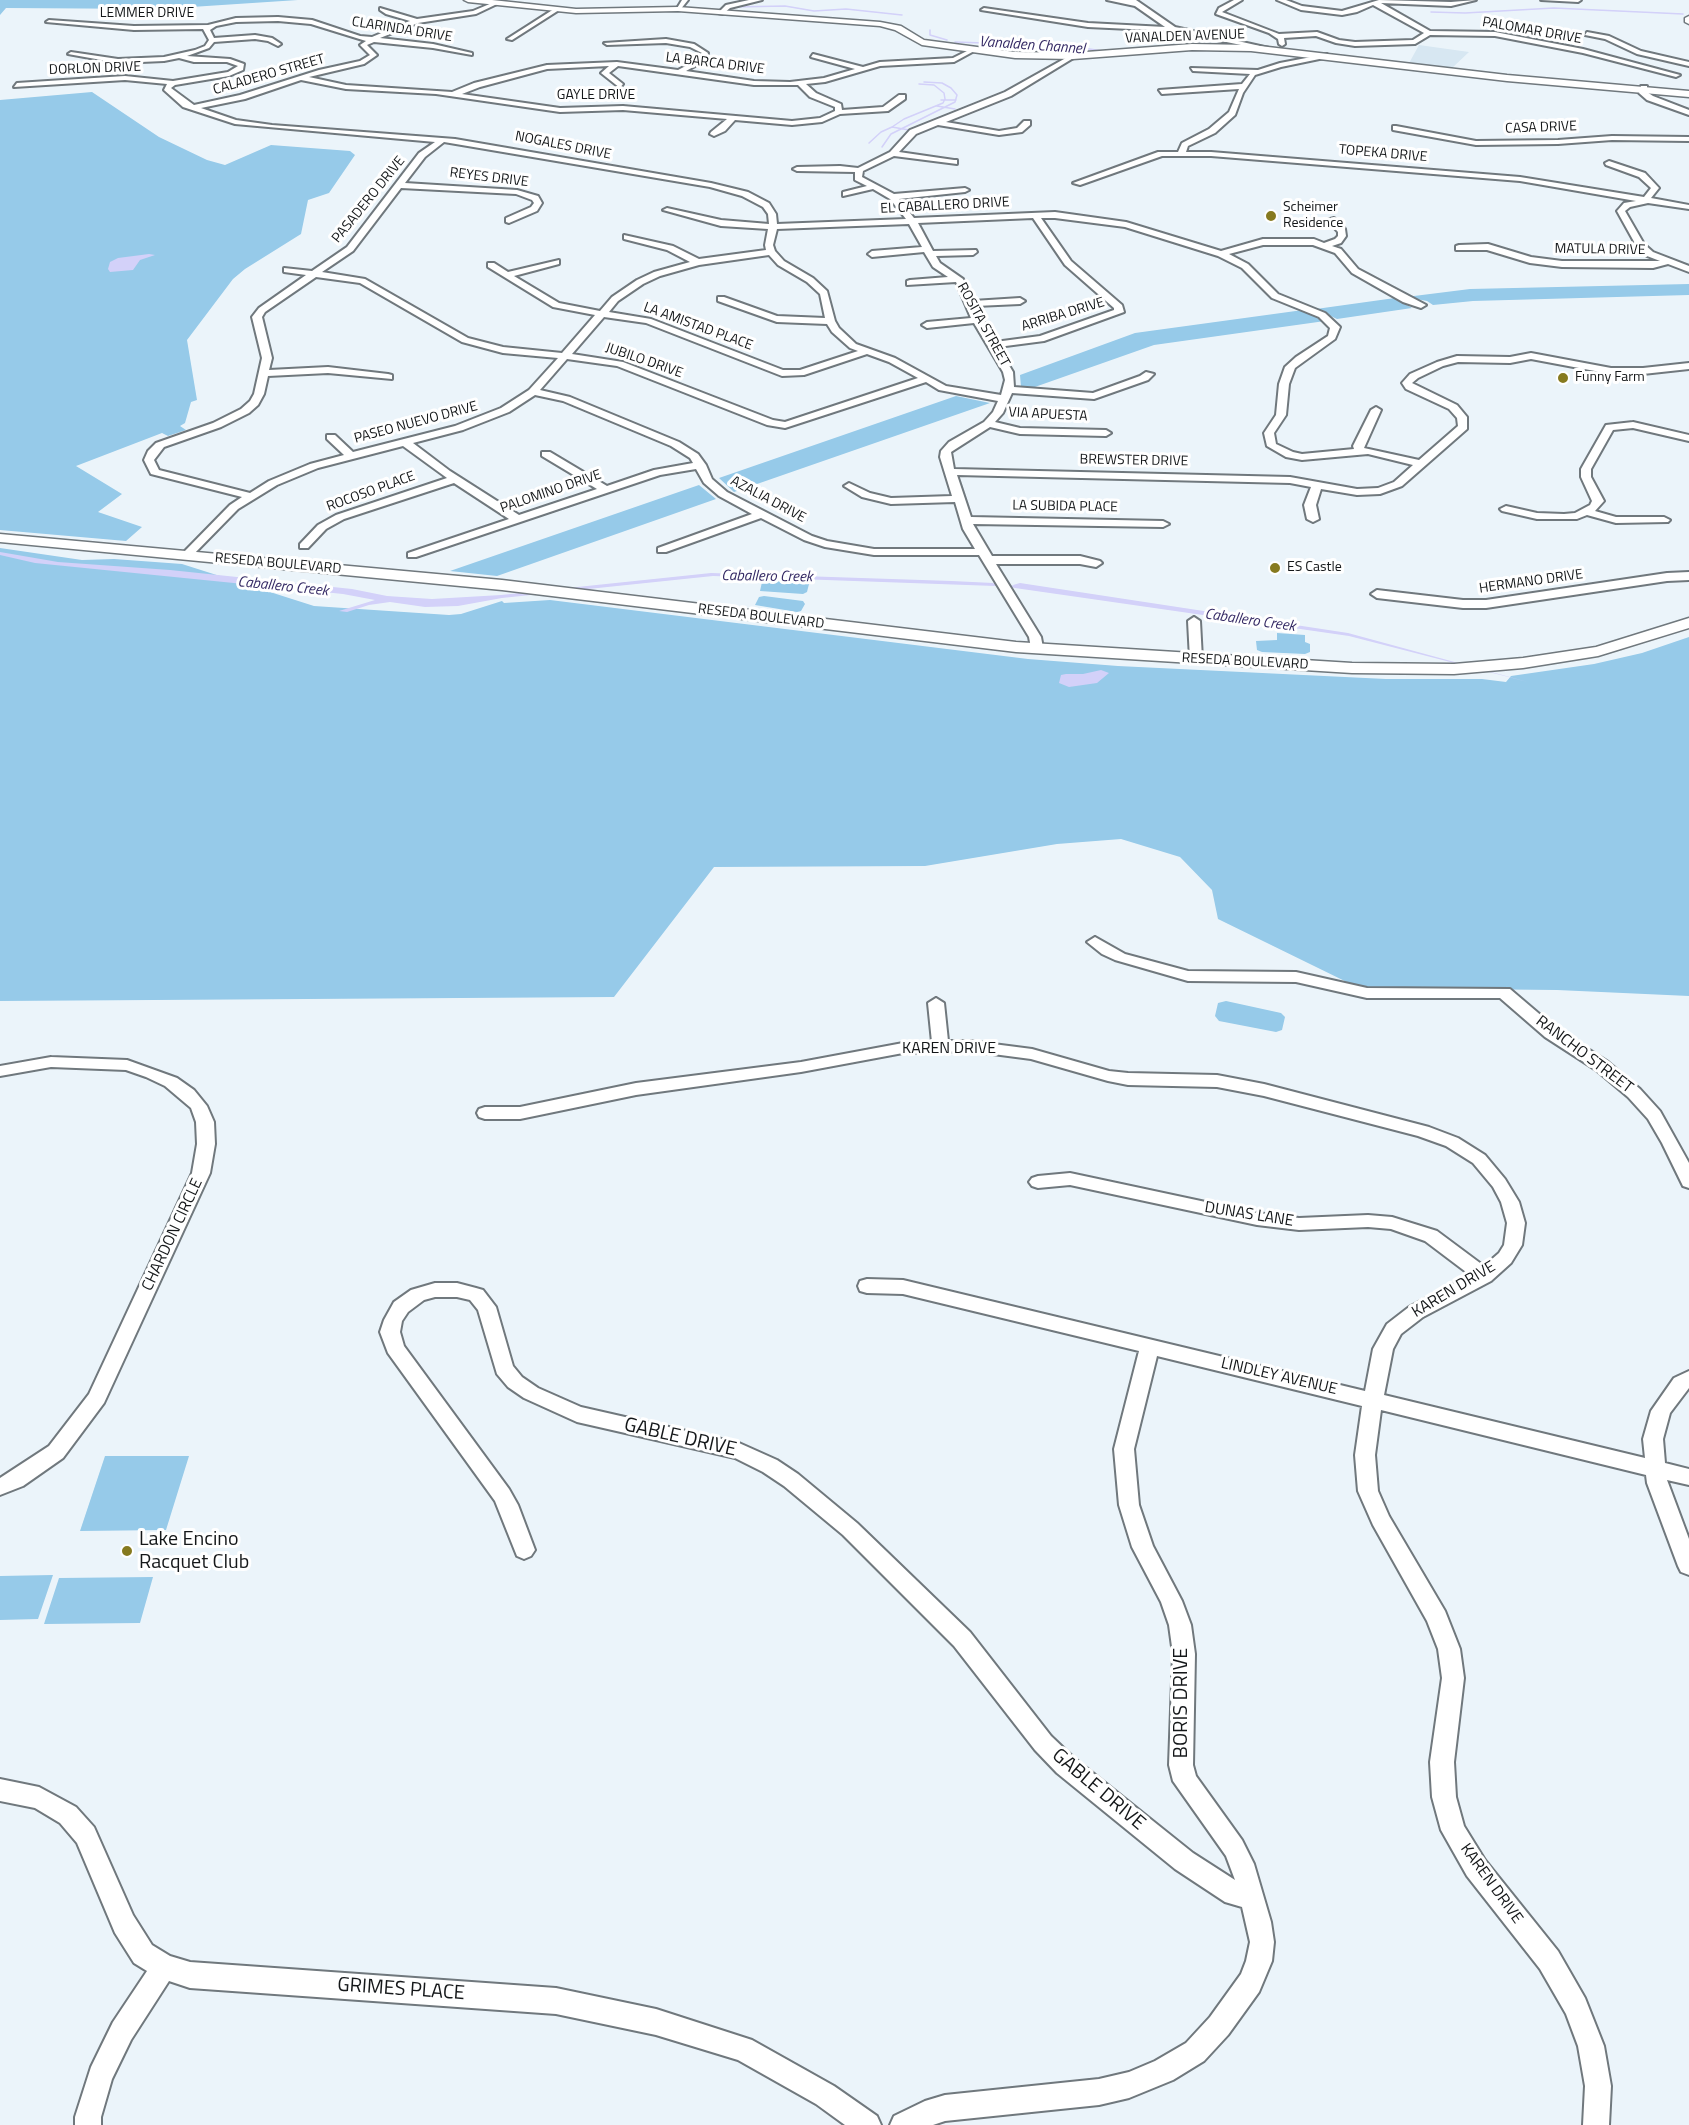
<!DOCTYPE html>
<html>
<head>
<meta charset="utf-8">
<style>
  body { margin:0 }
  canvas { display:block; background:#ebf4fa }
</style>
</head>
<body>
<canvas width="1689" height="2125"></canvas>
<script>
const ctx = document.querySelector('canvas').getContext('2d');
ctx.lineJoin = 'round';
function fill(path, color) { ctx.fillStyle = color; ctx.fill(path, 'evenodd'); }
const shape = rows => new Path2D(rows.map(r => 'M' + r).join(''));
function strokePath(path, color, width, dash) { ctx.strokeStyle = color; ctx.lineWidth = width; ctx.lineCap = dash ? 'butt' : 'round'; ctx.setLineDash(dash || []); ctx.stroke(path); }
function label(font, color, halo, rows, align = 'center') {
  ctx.font = font + ' "Titillium Web",sans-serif'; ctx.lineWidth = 6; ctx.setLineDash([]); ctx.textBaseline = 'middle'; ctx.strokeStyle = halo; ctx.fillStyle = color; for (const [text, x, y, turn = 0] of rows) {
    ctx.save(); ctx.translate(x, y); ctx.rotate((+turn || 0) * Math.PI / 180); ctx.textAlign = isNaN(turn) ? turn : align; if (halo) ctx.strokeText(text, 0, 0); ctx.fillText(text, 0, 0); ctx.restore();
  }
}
fill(shape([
  [1419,45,1469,52,1450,70,1408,65]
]), '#d7e7f2');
fill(shape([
  [0,0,298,0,161,9,6,8,0,15],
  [92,92,159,137,207,160,225,165,271,145,350,151,355,155,329,193,308,200,301,234,245,269,233,279,187,340,197,400,191,402,185,423,180,426,186,430,168,436,162,433,76,466,122,494,98,512,142,527,126,541,0,530,0,100],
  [1689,284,1689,295,1473,301,1433,305,1427,301,1406,297,1470,289],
  [1395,298,1412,308,1337,319,1316,309],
  [1303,310,1325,321,1154,345,1032,388,1021,387,1020,375,1135,333],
  [956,396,990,403,734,492,719,478],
  [699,485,716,499,497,576,450,571],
  [0,548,82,560,114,559,182,564,314,606,449,615,461,614,502,601,504,603,550,600,1028,659,1118,666,1386,679,1482,679,1506,682,1511,676,1594,664,1642,653,1689,637,1689,996,1557,990,1359,988,1218,919,1212,890,1180,857,1121,839,1057,844,925,866,714,867,614,997,0,1001],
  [766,581,806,582,809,584,807,592,803,594,760,591,762,582],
  [764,596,803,601,805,604,801,611,797,612,755,605,759,597],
  [1277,633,1305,635,1305,642,1310,644,1310,652,1305,654,1262,652,1257,650,1256,641,1277,640],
  [1226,1001,1281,1013,1285,1017,1282,1030,1276,1032,1219,1021,1215,1016,1218,1003],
  [105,1456,189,1456,166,1530,80,1531],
  [53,1575,38,1619,0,1620,0,1576],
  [153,1577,140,1623,44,1624,59,1578]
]), '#96cae9');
fill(shape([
  [149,254,155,255,140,260,133,270,110,272,108,269,110,262,118,258],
  [0,552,58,562,170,570,352,589,387,596,432,599,501,595,711,573,952,581,993,583,995,586,713,576,502,598,458,606,425,607,390,602,369,605,347,612,339,611,375,600,343,594,35,563,0,555],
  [1020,583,1348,633,1528,682,1349,636,1015,588,1013,585],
  [1101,670,1109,673,1097,683,1069,687,1059,683,1061,675,1066,674,1083,674]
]), '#d3d1f9');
strokePath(shape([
  [734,7,785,6,814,11,846,9,902,15],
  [1431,12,1465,13,1554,8,1683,14],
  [930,30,930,35,947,40],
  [955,42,1069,46,1103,51],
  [941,100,956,100],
  [937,106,955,109],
  [909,130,892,127,904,119,943,103,945,99,944,93,934,85,919,84],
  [869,143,881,132,892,127],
  [882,147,891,134,955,102,957,95,951,88,942,83,924,82]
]), '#d3d1f9', 1.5);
strokePath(shape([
  [989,584,1017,587]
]), '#d3d1f9', 2);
const minor = shape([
  [682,0,688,0,680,10,676,10,682,0],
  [749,0,762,0,730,8,723,14,718,13,726,5,749,0],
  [1107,0,1136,0,1175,27,1278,50,1275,52,1173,31,1088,27,981,10,984,8,1088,23,1165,27,1135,6,1107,0],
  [1234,0,1242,0,1222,12,1279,34,1317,32,1339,40,1355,42,1413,40,1424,33,1373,5,1357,12,1342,15,1301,10,1277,0,1286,0,1302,6,1342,11,1379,0,1451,2,1476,0,1451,6,1381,3,1430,31,1495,32,1583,49,1680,75,1676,77,1583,53,1495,36,1430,35,1415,44,1355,46,1336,43,1316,36,1284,38,1285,44,1282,46,1279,44,1278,39,1269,33,1216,14,1219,8,1234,0],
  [1541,0,1581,0,1578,2,1541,0],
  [492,3,497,4,476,14,418,23,380,38,433,44,472,53,472,55,433,48,374,42,367,45,377,55,364,64,309,77,346,85,452,92,474,83,547,65,617,62,678,70,701,58,702,53,690,47,666,43,607,45,604,43,666,39,694,44,708,53,706,60,686,71,754,81,790,82,824,78,855,69,811,57,813,54,863,67,880,62,953,58,971,49,976,50,954,62,880,66,825,82,806,84,816,93,841,104,842,110,883,107,899,95,905,95,905,99,888,111,840,114,822,122,792,125,735,120,725,131,714,136,710,134,711,132,727,119,623,110,560,112,436,94,346,89,301,80,245,99,201,108,236,120,272,125,455,139,711,183,748,192,769,203,776,214,777,224,906,219,890,199,873,189,843,196,843,192,867,186,855,180,855,172,797,171,793,169,797,167,840,166,858,168,890,152,910,130,1005,92,1073,54,1075,57,1011,96,946,122,999,131,1017,128,1024,121,1030,121,1030,125,1022,132,999,135,938,125,916,134,899,152,954,160,957,160,957,164,894,156,863,171,862,177,894,194,965,188,969,190,965,192,899,199,914,218,1055,212,1126,222,1221,251,1263,239,1314,239,1324,243,1335,239,1338,236,1338,232,1327,220,1334,218,1345,229,1346,236,1341,243,1332,246,1341,249,1358,269,1426,305,1421,308,1403,302,1352,273,1335,253,1313,245,1263,245,1229,254,1248,264,1278,294,1325,313,1340,327,1335,339,1295,368,1289,384,1286,415,1274,433,1276,444,1293,452,1302,454,1354,449,1353,446,1371,410,1376,407,1381,410,1364,448,1419,460,1458,426,1457,418,1449,409,1406,389,1402,383,1410,374,1437,362,1457,356,1510,357,1531,353,1611,368,1643,368,1689,363,1689,369,1643,374,1611,374,1531,359,1510,363,1458,362,1443,366,1418,378,1412,383,1457,405,1467,417,1467,429,1402,486,1380,494,1357,495,1321,489,1316,505,1319,519,1313,522,1307,519,1304,505,1311,487,1290,483,957,475,971,517,1163,521,1169,524,1163,527,973,524,992,556,1080,556,1100,561,1102,563,1096,567,1080,564,996,564,1041,637,1043,648,1037,652,1031,648,1029,637,979,555,874,555,825,547,804,540,761,518,666,552,658,552,658,548,752,514,719,496,704,483,696,469,660,475,416,557,408,557,408,553,509,519,454,483,344,519,326,529,308,548,300,548,300,544,318,525,336,515,447,478,403,446,318,468,277,485,238,509,190,558,182,558,182,554,230,505,242,497,151,474,144,460,148,451,156,443,213,423,241,409,250,401,254,394,262,358,252,317,259,308,306,275,284,272,284,268,312,271,347,247,419,153,435,142,235,124,183,107,164,90,167,84,125,80,14,87,17,83,125,76,173,81,228,72,238,66,227,62,194,62,179,58,164,61,118,63,68,54,71,52,118,59,164,57,195,50,205,46,209,40,203,29,134,30,46,22,49,20,134,26,208,25,236,18,278,17,312,20,360,36,372,37,410,21,386,14,380,10,380,8,417,19,473,11,492,3],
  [278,21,311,24,366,41,360,45,370,55,360,61,319,70,240,95,194,105,171,88,175,85,229,76,243,70,244,64,230,59,187,56,209,48,214,42,255,39,268,41,278,46,281,44,272,38,255,35,214,38,210,30,216,26,236,22,278,21],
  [609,66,601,73,620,88,623,84,609,73,618,66,754,85,798,85,810,97,835,107,835,111,820,118,792,121,623,106,560,108,462,94,480,87,547,69,609,66],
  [444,142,710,187,742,196,763,207,768,214,769,224,721,220,667,208,663,210,721,226,768,229,765,245,766,250,699,259,673,246,624,235,624,239,667,250,690,262,654,272,637,280,612,297,600,311,559,303,514,276,559,264,559,260,508,272,494,263,488,263,488,267,553,307,595,315,562,353,503,347,468,338,365,279,322,272,353,251,401,188,516,194,532,200,534,203,531,207,506,218,506,222,509,223,537,211,542,203,538,196,517,190,405,183,425,157,444,142],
  [1033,218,1065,265,1114,308,1114,310,1040,336,995,342,976,306,1020,304,1025,301,1020,298,973,301,963,279,940,263,936,256,973,255,977,252,976,250,933,251,918,223,1033,218],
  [1041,218,1055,218,1125,227,1218,256,1242,268,1272,298,1319,317,1330,328,1328,336,1296,357,1285,367,1279,384,1276,415,1264,433,1267,446,1286,457,1302,460,1368,454,1413,465,1394,482,1378,488,1357,489,1290,477,954,469,951,452,990,427,1020,434,1106,436,1111,433,1106,430,1020,428,995,422,1003,413,1012,393,1094,399,1148,380,1154,374,1146,372,1140,376,1093,393,1014,387,1013,372,998,347,1044,341,1124,312,1122,305,1071,261,1041,218],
  [909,224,922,247,872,251,868,254,872,257,924,252,933,267,948,277,910,280,907,281,907,285,956,282,971,318,927,322,922,325,927,328,974,323,1003,372,1005,380,1001,395,946,386,895,358,856,344,839,328,835,321,827,291,813,278,784,261,775,251,773,245,777,229,909,224],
  [769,255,778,265,807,282,820,294,825,318,777,316,724,297,718,297,718,301,777,322,827,324,832,332,850,348,858,351,800,370,783,370,651,319,609,312,618,301,643,284,660,276,699,265,769,255],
  [316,277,360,283,462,342,503,353,558,358,529,390,501,408,455,426,353,452,335,435,327,435,327,439,344,455,310,464,269,481,250,493,159,470,154,460,164,447,221,427,249,413,258,405,264,394,268,376,328,373,392,379,392,375,388,374,328,367,269,370,272,358,262,317,265,312,316,277],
  [604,317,646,323,782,376,804,375,867,354,889,362,918,378,785,422,773,420,623,362,572,354,604,317],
  [567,359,617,366,767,425,785,428,926,382,939,390,998,401,993,412,984,422,949,442,941,451,940,457,952,496,891,498,870,493,849,483,844,486,862,497,891,504,955,502,963,529,975,549,874,549,827,541,812,536,727,492,712,479,706,465,698,454,679,442,570,397,540,390,567,359],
  [535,395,563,401,671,446,690,458,693,463,654,470,607,486,550,452,542,452,542,456,597,489,519,515,450,471,413,443,463,430,509,412,535,395],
  [554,9,559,10,512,40,507,39,554,9],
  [1587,32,1609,36,1641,51,1689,62,1689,66,1637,54,1605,39,1585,35,1587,32],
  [1327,54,1329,57,1281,67,1255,75,1243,93,1235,115,1215,133,1188,146,1186,152,1211,152,1520,177,1644,197,1651,188,1639,177,1606,165,1605,163,1609,161,1645,173,1659,188,1651,198,1689,205,1689,209,1648,203,1630,207,1625,211,1644,244,1653,252,1689,266,1689,272,1668,264,1653,268,1562,267,1530,263,1487,250,1456,250,1456,246,1459,245,1488,244,1531,257,1562,261,1660,261,1647,256,1637,247,1617,211,1624,203,1636,201,1520,181,1211,156,1162,156,1080,185,1073,183,1158,152,1178,152,1182,143,1209,129,1229,112,1239,89,1162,94,1159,90,1242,84,1250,74,1193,71,1191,68,1258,70,1280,63,1327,54],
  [1641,86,1647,86,1647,92,1653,96,1689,110,1689,115,1647,100,1639,93,1641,86],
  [1396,126,1476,141,1558,140,1612,136,1689,137,1689,141,1612,140,1558,144,1476,145,1393,130,1393,126,1396,126],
  [1633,422,1689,435,1689,441,1633,428,1613,430,1591,469,1591,477,1604,501,1595,511,1616,517,1664,517,1670,520,1668,522,1616,523,1587,515,1577,519,1537,519,1502,511,1500,509,1506,506,1537,513,1564,514,1575,513,1590,505,1592,501,1581,477,1581,469,1606,425,1633,422],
  [1689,572,1689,580,1667,581,1486,608,1463,608,1377,598,1371,594,1377,590,1463,600,1486,600,1667,573,1689,572],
  [1194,617,1200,621,1202,659,1196,663,1190,659,1188,621,1194,617],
  [1095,937,1125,954,1188,971,1296,972,1367,988,1510,989,1557,1029,1608,1062,1640,1089,1660,1111,1689,1163,1689,1188,1683,1186,1662,1143,1648,1119,1628,1097,1596,1070,1545,1037,1500,998,1367,998,1296,982,1188,981,1115,960,1102,954,1087,942,1095,937],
  [936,998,944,1003,948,1041,970,1041,1032,1049,1109,1071,1128,1073,1217,1075,1264,1084,1429,1127,1458,1138,1485,1155,1505,1179,1519,1202,1525,1223,1522,1245,1511,1263,1491,1281,1423,1317,1401,1334,1393,1349,1384,1395,1645,1458,1643,1439,1651,1411,1674,1378,1689,1371,1689,1388,1670,1413,1663,1439,1665,1463,1689,1469,1689,1485,1667,1480,1689,1539,1689,1575,1681,1572,1678,1566,1647,1483,1646,1475,1381,1410,1375,1455,1378,1491,1389,1516,1445,1611,1460,1649,1464,1678,1454,1762,1456,1797,1464,1826,1485,1860,1558,1951,1585,1998,1604,2046,1611,2086,1609,2125,1583,2125,1585,2086,1578,2046,1566,2014,1540,1969,1467,1876,1441,1830,1432,1797,1430,1762,1442,1678,1438,1649,1427,1621,1373,1525,1358,1491,1355,1455,1362,1406,1157,1356,1134,1449,1139,1505,1153,1546,1182,1601,1191,1625,1195,1654,1193,1765,1196,1776,1242,1840,1254,1864,1271,1922,1274,1942,1272,1961,1259,1992,1228,2035,1204,2061,1173,2080,1129,2098,1099,2105,945,2121,933,2125,890,2125,894,2116,925,2101,945,2095,1099,2079,1129,2072,1155,2061,1186,2043,1210,2017,1241,1974,1246,1961,1250,1942,1242,1907,1225,1902,1175,1869,1057,1773,1035,1750,954,1646,843,1535,784,1486,763,1472,735,1458,577,1422,524,1398,508,1387,497,1374,478,1310,470,1300,457,1297,435,1297,424,1300,408,1312,402,1321,400,1332,404,1346,509,1489,518,1505,535,1550,531,1556,524,1559,517,1556,495,1501,388,1353,380,1332,384,1320,394,1302,411,1290,435,1283,457,1283,476,1288,483,1290,496,1307,513,1366,522,1377,538,1388,581,1407,739,1443,777,1460,798,1474,857,1523,970,1632,1051,1736,1073,1757,1193,1853,1235,1880,1226,1856,1173,1781,1169,1765,1173,1654,1169,1625,1161,1602,1132,1547,1119,1505,1114,1449,1139,1351,903,1294,867,1293,860,1291,858,1286,860,1281,867,1279,903,1280,1365,1391,1373,1349,1387,1324,1409,1307,1470,1275,1425,1241,1391,1229,1368,1227,1299,1230,1257,1225,1070,1185,1038,1188,1032,1186,1029,1182,1032,1178,1038,1176,1070,1173,1257,1213,1299,1218,1368,1215,1392,1217,1437,1231,1484,1266,1499,1253,1504,1245,1507,1223,1501,1202,1493,1187,1473,1163,1446,1146,1418,1136,1264,1096,1217,1087,1128,1085,1108,1081,1031,1059,970,1051,903,1053,801,1072,636,1095,520,1119,485,1119,479,1117,477,1113,479,1109,485,1107,520,1107,636,1083,801,1062,903,1043,932,1042,928,1003,936,998],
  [51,1057,127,1060,177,1078,194,1090,207,1106,214,1122,215,1144,210,1173,104,1403,63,1458,23,1486,0,1495,0,1478,49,1446,89,1394,192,1173,197,1144,196,1122,191,1108,165,1086,146,1077,126,1070,51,1067,0,1076,0,1066,51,1057],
  [0,1779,39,1787,76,1807,94,1827,133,1915,152,1945,170,1956,190,1962,556,1988,656,2009,752,2040,834,2086,877,2116,881,2125,845,2125,816,2104,738,2060,656,2035,556,2014,190,1988,169,1981,131,2040,112,2079,101,2117,101,2125,75,2125,75,2117,91,2067,113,2022,147,1971,134,1963,115,1933,77,1843,60,1823,35,1808,0,1801,0,1779]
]);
const major = shape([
  [464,0,492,0,576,9,678,7,880,22,901,26,924,40,1015,52,1073,53,1192,44,1251,45,1507,75,1689,91,1689,97,1507,81,1251,51,1192,50,1073,59,1015,58,922,45,895,30,880,26,678,11,576,13,468,2,464,0],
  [1689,16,1689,24,1685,22,1685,18,1689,16],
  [0,534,502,580,1016,642,1352,663,1454,664,1523,658,1596,647,1689,618,1689,628,1598,656,1523,668,1454,674,1352,673,1016,652,502,590,0,542,0,534]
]);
strokePath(minor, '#70787d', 4);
strokePath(major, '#70787d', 3);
fill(minor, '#fff');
fill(major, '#fff');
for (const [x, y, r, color] of [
  [1271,216,6,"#867a1f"],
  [1563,378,6,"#867a1f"],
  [1275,568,6,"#867a1f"],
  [127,1551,6,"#867a1f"]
]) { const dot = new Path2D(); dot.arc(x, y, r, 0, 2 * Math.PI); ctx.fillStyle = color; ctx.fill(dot); strokePath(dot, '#fff', 2); }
label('14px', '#141719', '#fff', [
  ["LEMMER DRIVE",147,14],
  ["CLARINDA DRIVE",402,30,9],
  ["PALOMAR DRIVE",1532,31,10],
  ["VANALDEN AVENUE",1185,37,-2],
  ["LA BARCA DRIVE",715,64,7],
  ["DORLON DRIVE",95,69,-2],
  ["CALADERO STREET",269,75,-16],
  ["GAYLE DRIVE",596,96],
  ["CASA DRIVE",1541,128,-2],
  ["NOGALES DRIVE",563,146,11],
  ["TOPEKA DRIVE",1383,154,5],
  ["REYES DRIVE",489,178,7],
  ["PASADERO DRIVE",369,200,-51],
  ["EL CABALLERO DRIVE",945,206,-3],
  ["MATULA DRIVE",1600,250,1],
  ["ARRIBA DRIVE",1063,315,-17],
  ["ROSITA STREET",983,325,61],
  ["LA AMISTAD PLACE",698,327,20],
  ["JUBILO DRIVE",644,361,19],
  ["VIA APUESTA",1048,415,3],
  ["PASEO NUEVO DRIVE",416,423,-15],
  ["BREWSTER DRIVE",1134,461,1],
  ["ROCOSO PLACE",371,492,-20],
  ["PALOMINO DRIVE",551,492,-19],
  ["AZALIA DRIVE",768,500,28],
  ["LA SUBIDA PLACE",1065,507,1],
  ["RESEDA BOULEVARD",278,564,5],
  ["HERMANO DRIVE",1531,582,-8],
  ["RESEDA BOULEVARD",761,617,7],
  ["RESEDA BOULEVARD",1245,662,3]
]);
label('14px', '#141719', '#fff', [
  ["Scheimer",1283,208],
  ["Residence",1283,224],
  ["Funny Farm",1575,378],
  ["ES Castle",1287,568]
], 'left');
label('italic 15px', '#342964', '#fff', [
  ["Vanalden Channel",1032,46,4],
  ["Caballero Creek",767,577,1],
  ["Caballero Creek",283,587,6],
  ["Caballero Creek",1250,621,8]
]);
label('16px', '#141719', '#fff', [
  ["KAREN DRIVE",949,1049],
  ["RANCHO STREET",1584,1055,37],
  ["DUNAS LANE",1249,1215,9],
  ["CHARDON CIRCLE",173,1235,-65],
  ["KAREN DRIVE",1454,1290,-31],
  ["LINDLEY AVENUE",1279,1377,13],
  ["KAREN DRIVE",1491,1884,54]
]);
label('20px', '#141719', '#fff', [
  ["GABLE DRIVE",680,1438,13],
  ["BORIS DRIVE",1182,1703,-90],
  ["GABLE DRIVE",1098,1790,40],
  ["GRIMES PLACE",401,1990,4]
]);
label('20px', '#141719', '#fff', [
  ["Lake Encino",139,1540],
  ["Racquet Club",139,1563]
], 'left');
</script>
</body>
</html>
